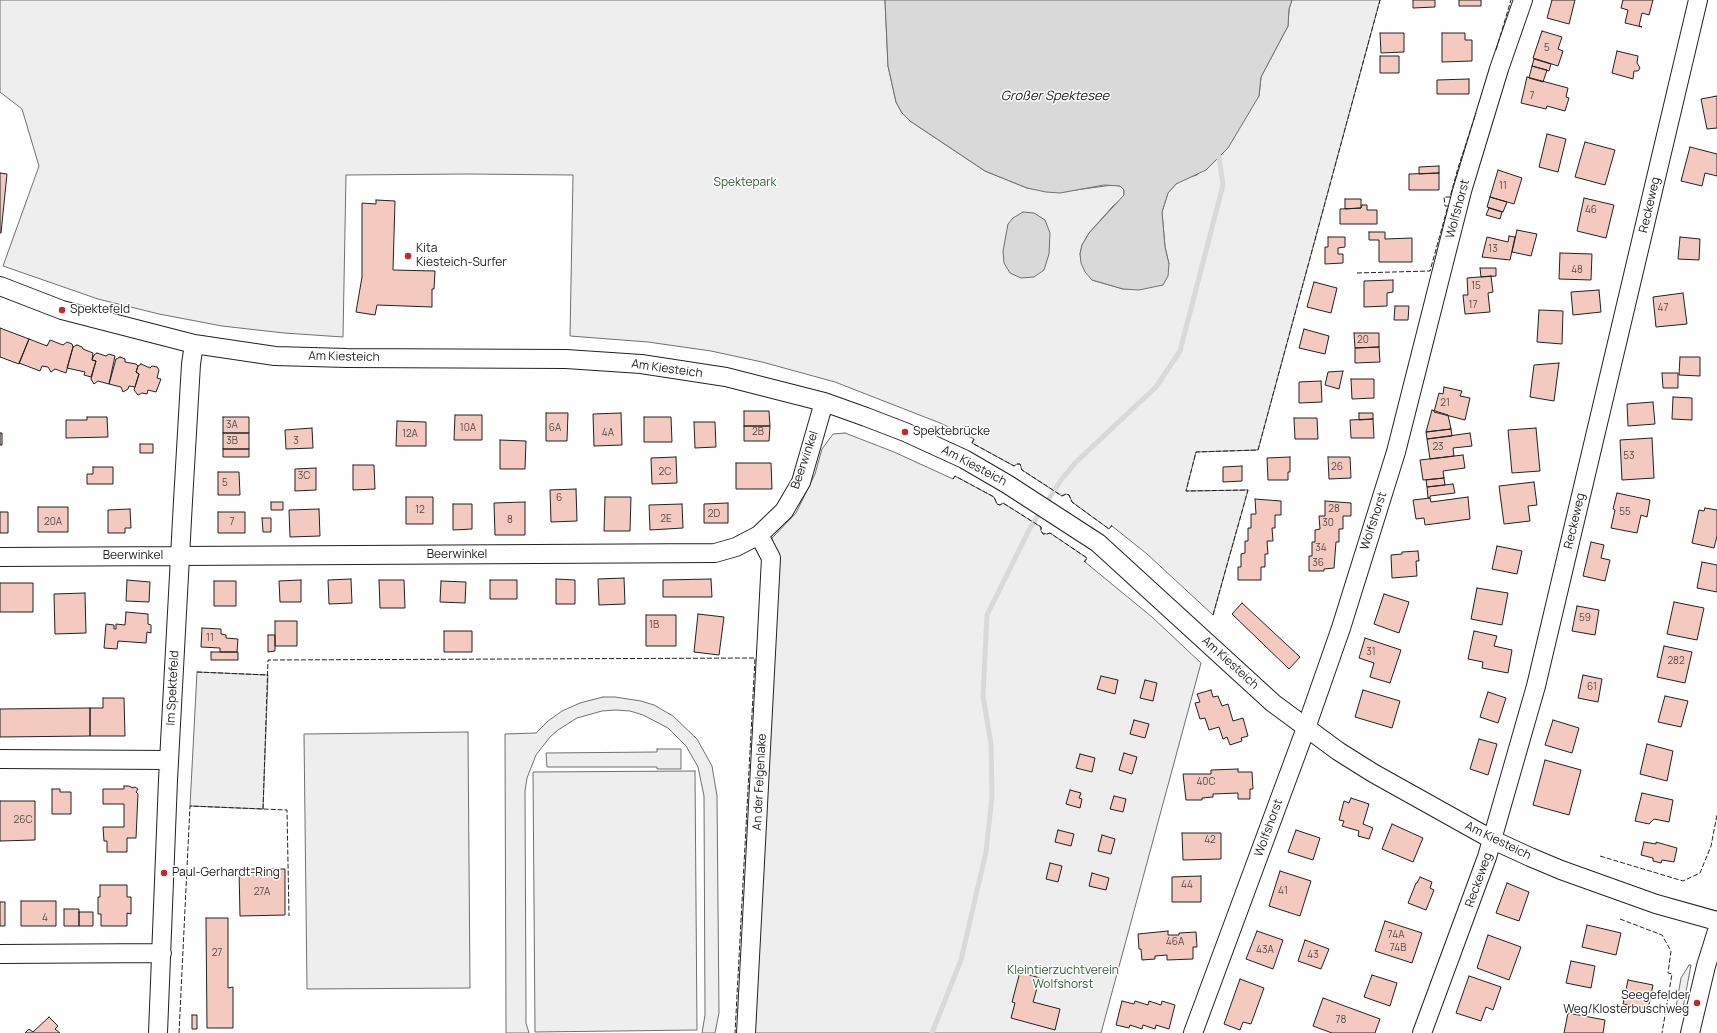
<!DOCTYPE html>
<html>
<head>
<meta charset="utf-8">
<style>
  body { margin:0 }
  canvas { display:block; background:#fff }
</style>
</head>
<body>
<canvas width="1717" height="1033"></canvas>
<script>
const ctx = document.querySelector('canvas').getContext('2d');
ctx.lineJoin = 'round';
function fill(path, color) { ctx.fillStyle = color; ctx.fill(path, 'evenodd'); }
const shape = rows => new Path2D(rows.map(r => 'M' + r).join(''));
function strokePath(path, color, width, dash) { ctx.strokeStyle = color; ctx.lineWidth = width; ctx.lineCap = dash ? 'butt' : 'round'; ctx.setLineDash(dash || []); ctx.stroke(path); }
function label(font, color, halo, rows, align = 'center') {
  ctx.font = font + ' Manrope,sans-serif'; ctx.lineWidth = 3; ctx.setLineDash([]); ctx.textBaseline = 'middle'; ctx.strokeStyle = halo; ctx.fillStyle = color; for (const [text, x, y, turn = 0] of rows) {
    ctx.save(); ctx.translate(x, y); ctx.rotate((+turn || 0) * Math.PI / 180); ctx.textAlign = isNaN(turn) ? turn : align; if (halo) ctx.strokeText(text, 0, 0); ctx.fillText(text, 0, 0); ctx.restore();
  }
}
const green = shape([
  [0,0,885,0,888,66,896,102,902,113,910,121,985,171,1027,188,1075,190,1113,185,1120,186,1124,190,1124,195,1122,199,1113,206,1089,233,1082,245,1080,254,1092,280,1123,289,1169,264,1165,247,1162,212,1168,193,1176,184,1186,178,1197,175,1259,96,1261,77,1288,26,1289,9,1292,0,1380,0,1258,450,1196,452,1186,491,1248,490,1213,615,1147,554,1112,526,1109,529,1072,502,1069,495,1066,494,1062,496,1022,470,1020,464,1017,464,1014,466,972,443,974,439,940,423,835,382,762,362,711,351,648,342,570,336,573,175,467,174,346,175,343,337,284,333,222,326,159,314,98,299,3,266,39,166,22,109,0,92,0,0],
  [845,433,894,452,953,479,955,476,994,497,997,504,1000,505,1003,503,1041,527,1041,531,1043,533,1047,534,1050,533,1087,558,1085,562,1152,617,1201,663,1101,1033,755,1033,779,564,772,538,796,513,815,474,822,449,833,434,845,433],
  [197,672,268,675,263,809,190,806,197,672],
  [603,697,615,697,641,701,654,705,673,716,697,739,712,766,717,796,719,1013,715,1033,702,1033,705,1015,704,796,698,767,686,746,668,728,643,715,630,711,615,710,602,711,577,718,558,730,550,737,536,755,527,778,525,791,526,1009,526,1023,529,1033,506,1033,505,734,536,733,548,721,562,711,580,703,603,697],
  [468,732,470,988,307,989,304,734,468,732],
  [657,749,681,749,681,769,657,769,657,767,547,767,546,753,657,752,657,749],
  [695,771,697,1030,535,1032,533,772,695,771],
  [1689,965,1691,965,1682,1013,1675,1013,1681,978,1689,965]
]);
fill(green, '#eee');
strokePath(green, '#6f6f6f', 1);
const water = shape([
  [885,0,1292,0,1289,9,1288,26,1261,77,1259,96,1228,148,1206,170,1176,184,1168,193,1162,212,1165,247,1169,264,1168,276,1163,285,1139,290,1123,289,1092,280,1085,272,1081,263,1080,254,1082,245,1089,233,1124,195,1124,190,1120,186,1104,185,1060,193,1046,192,1027,188,985,171,910,121,902,113,896,102,888,66,885,0],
  [1023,212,1034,213,1045,220,1050,233,1049,254,1044,270,1034,277,1021,278,1010,273,1004,263,1003,251,1008,224,1013,218,1023,212]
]);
fill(water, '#d9d9d9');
strokePath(water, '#6f6f6f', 1);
strokePath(shape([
  [932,1033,961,960,986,852,992,796,991,744,983,696,987,615,1030,528,1061,480,1076,462,1156,387,1180,351,1223,185,1219,157]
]), '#d9d9d9', 5);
const building = shape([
  [1413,0,1435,0,1435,7,1413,8,1413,0],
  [1459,0,1481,0,1481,6,1459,6,1459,0],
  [1552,0,1575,0,1569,24,1547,18,1552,0],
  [1623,0,1653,0,1649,15,1642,13,1639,26,1642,27,1625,23,1628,10,1621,8,1623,0],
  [1542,31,1562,37,1558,49,1563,51,1558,66,1533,58,1542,31],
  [1380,33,1404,33,1404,52,1381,53,1380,33],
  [1442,33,1465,33,1465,40,1472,40,1472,61,1442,62,1442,33],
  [1617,51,1638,56,1637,63,1640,68,1638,71,1634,71,1633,79,1612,73,1617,51],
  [1380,56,1399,56,1399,73,1380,73,1380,56],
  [1534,59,1551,64,1549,71,1532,66,1534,59],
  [1532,66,1547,70,1543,82,1529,78,1532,66],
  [1527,77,1568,88,1566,97,1569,98,1565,111,1547,106,1546,109,1521,103,1527,77],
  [1469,79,1469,94,1437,94,1437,80,1469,79],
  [1717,96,1717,128,1707,129,1701,99,1717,96],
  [1547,134,1566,139,1558,172,1539,167,1547,134],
  [1585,142,1615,150,1605,185,1575,177,1585,142],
  [1690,147,1717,154,1717,176,1705,173,1702,186,1681,181,1690,147],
  [1439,166,1439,173,1419,174,1419,167,1439,166],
  [1498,170,1522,178,1514,204,1490,197,1498,170],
  [0,173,7,174,1,233,0,233,0,173],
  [1439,173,1439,190,1409,190,1409,174,1439,173],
  [1490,197,1507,202,1503,212,1487,207,1490,197],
  [1584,198,1614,205,1606,238,1577,231,1584,198],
  [1345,199,1361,199,1361,208,1345,209,1345,199],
  [376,200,395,201,393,270,435,271,434,289,432,289,432,307,377,305,375,315,356,312,362,277,362,203,376,204,376,200],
  [1362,205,1367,205,1367,210,1377,210,1377,224,1340,224,1340,209,1361,208,1362,205],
  [1489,208,1502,212,1500,219,1486,215,1489,208],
  [1517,230,1537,234,1531,256,1512,252,1517,230],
  [1369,232,1385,232,1385,239,1412,238,1412,262,1379,262,1379,240,1369,240,1369,232],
  [1509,236,1515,237,1510,260,1482,257,1487,237,1508,242,1509,236],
  [1328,237,1345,237,1345,247,1338,248,1338,254,1343,254,1343,263,1325,264,1325,247,1328,247,1328,237],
  [1680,237,1700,239,1699,260,1678,259,1680,237],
  [1560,253,1592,254,1591,280,1559,279,1560,253],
  [1480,268,1496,268,1496,276,1481,277,1480,268],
  [1491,276,1493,292,1488,293,1490,312,1465,314,1463,295,1468,295,1467,278,1491,276],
  [1393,280,1393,292,1387,293,1387,306,1364,307,1364,281,1393,280],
  [1314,282,1337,288,1331,313,1307,307,1314,282],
  [1599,290,1601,312,1573,315,1571,292,1599,290],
  [1683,293,1687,324,1656,327,1653,297,1683,293],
  [1395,306,1409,306,1408,320,1394,320,1395,306],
  [1539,310,1563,311,1562,344,1537,342,1539,310],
  [0,328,29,339,19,364,0,357,0,328],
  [1304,329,1329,336,1325,354,1299,348,1304,329],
  [1354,333,1379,333,1379,347,1355,348,1354,333],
  [29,339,47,346,50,340,63,345,67,342,72,344,73,347,66,373,55,369,51,372,48,367,42,366,40,371,19,363,29,339],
  [77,345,82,347,83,349,93,353,92,360,96,361,91,377,84,375,85,372,67,368,73,347,77,345],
  [1379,347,1380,362,1355,363,1355,348,1379,347],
  [97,353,106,356,109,354,115,356,109,384,98,381,94,384,91,379,96,361,92,360,94,355,97,353],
  [120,357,125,359,125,362,136,364,138,366,136,372,139,374,135,387,129,386,128,389,123,392,121,387,109,384,116,359,120,357],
  [1680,357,1700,357,1700,376,1679,375,1680,357],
  [1559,363,1554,401,1530,397,1534,365,1559,363],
  [141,364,150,368,152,366,157,367,159,370,157,378,161,379,156,392,148,390,147,394,142,393,138,395,134,390,139,374,136,372,138,366,141,364],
  [1343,371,1339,389,1325,385,1328,372,1343,371],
  [1662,373,1678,373,1678,388,1663,388,1662,373],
  [1351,379,1374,379,1374,398,1352,399,1351,379],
  [1321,381,1322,402,1299,403,1299,382,1321,381],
  [1444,387,1462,391,1460,396,1470,398,1465,420,1434,412,1439,393,1443,394,1444,387],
  [1673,397,1692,398,1692,420,1672,419,1673,397],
  [1653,402,1655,424,1628,426,1627,404,1653,402],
  [1432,410,1448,415,1451,429,1426,432,1432,410],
  [744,411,769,411,770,426,744,426,744,411],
  [546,413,568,413,567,441,546,441,546,413],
  [621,413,622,445,594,446,593,414,621,413],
  [1359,413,1373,413,1373,419,1359,420,1359,413],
  [455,415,482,415,482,440,454,440,455,415],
  [87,417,107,417,108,437,66,438,66,420,87,420,87,417],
  [223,417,249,417,249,433,223,433,223,417],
  [644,417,671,417,672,442,644,442,644,417],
  [1294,418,1317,418,1318,439,1295,439,1294,418],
  [1373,419,1374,438,1351,438,1350,420,1373,419],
  [397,421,426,422,426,446,396,446,397,421],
  [694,422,715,422,716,447,695,448,694,422],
  [744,426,770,426,769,441,744,441,744,426],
  [312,428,313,448,286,449,285,430,312,428],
  [1536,428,1540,471,1512,473,1508,430,1536,428],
  [1451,429,1452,436,1427,439,1426,432,1451,429],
  [0,433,2,433,2,445,0,445,0,433],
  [223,433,249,433,249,449,223,449,223,433],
  [1470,433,1472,446,1453,448,1454,456,1430,459,1427,439,1470,433],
  [1652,438,1654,478,1622,480,1620,440,1652,438],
  [500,440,526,441,525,469,500,469,500,440],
  [140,444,153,444,153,453,140,453,140,444],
  [223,449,249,449,249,457,223,457,223,449],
  [1463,455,1465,468,1443,471,1444,478,1423,480,1420,460,1463,455],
  [676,457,677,483,652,484,651,458,676,457],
  [1290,457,1290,472,1288,472,1288,480,1268,480,1267,458,1290,457],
  [1328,457,1350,457,1351,478,1329,479,1328,457],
  [736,463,771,463,772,489,736,489,736,463],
  [353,465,374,465,375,489,353,490,353,465],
  [1242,466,1242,481,1223,482,1223,467,1242,466],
  [93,467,113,467,113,484,87,484,87,474,93,474,93,467],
  [316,468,316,490,295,491,295,469,316,468],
  [218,472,239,472,240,495,218,495,218,472],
  [1444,478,1445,485,1427,487,1426,480,1444,478],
  [1534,482,1537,505,1528,506,1530,521,1504,524,1499,486,1534,482],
  [1453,484,1455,493,1430,496,1430,498,1428,498,1427,487,1453,484],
  [576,489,577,521,551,522,550,490,576,489],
  [1617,493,1650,500,1647,517,1641,515,1637,533,1611,528,1615,510,1613,509,1617,493],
  [406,497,433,497,433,524,406,524,406,497],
  [605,497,631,497,630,531,604,531,605,497],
  [1468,497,1470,519,1425,525,1424,518,1416,519,1413,500,1430,498,1431,502,1468,497],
  [1255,499,1281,501,1281,515,1275,515,1275,528,1272,528,1273,541,1267,541,1268,554,1265,554,1265,567,1261,567,1261,580,1238,580,1238,567,1241,567,1241,554,1245,553,1245,541,1248,541,1248,528,1251,528,1251,514,1256,514,1255,499],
  [1325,501,1351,503,1351,516,1343,516,1343,529,1339,529,1339,542,1336,542,1334,568,1324,569,1324,571,1309,571,1309,556,1312,556,1312,542,1315,542,1315,530,1320,529,1319,516,1325,516,1325,501],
  [271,502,283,502,283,510,271,510,271,502],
  [525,502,525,535,495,535,494,503,525,502],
  [728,503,728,523,704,523,704,504,728,503],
  [453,504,472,504,472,529,453,530,453,504],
  [682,504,683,528,650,530,649,505,682,504],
  [38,507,68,507,68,532,38,532,38,507],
  [1705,508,1717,510,1717,536,1714,548,1692,543,1699,510,1704,511,1705,508],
  [130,509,131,528,125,528,125,533,108,533,108,510,130,509],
  [319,509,320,536,290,537,289,510,319,509],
  [0,512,8,512,8,533,0,533,0,512],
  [218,512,245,512,245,533,218,533,218,512],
  [262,518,271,518,271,532,263,532,262,518],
  [1591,542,1604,545,1601,558,1610,560,1605,581,1583,576,1591,542],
  [1497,546,1522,551,1517,574,1492,569,1497,546],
  [1418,551,1419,561,1416,561,1417,576,1392,578,1391,555,1402,554,1402,552,1418,551],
  [1702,562,1717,565,1717,592,1697,588,1702,562],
  [624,578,625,604,599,605,598,579,624,578],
  [351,579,352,603,329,604,328,580,351,579],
  [556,579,575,580,575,604,556,604,556,579],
  [711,579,712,597,663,597,663,580,711,579],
  [127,580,150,582,149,602,126,601,127,580],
  [301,580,301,602,280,602,279,581,301,580],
  [379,580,404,580,405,608,380,608,379,580],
  [490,580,517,580,517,599,490,599,490,580],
  [214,581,236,581,236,606,214,606,214,581],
  [441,581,466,582,465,603,440,602,441,581],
  [0,583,33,583,33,612,0,612,0,583],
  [1477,588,1508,593,1502,625,1471,619,1477,588],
  [85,593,86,633,55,634,54,594,85,593],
  [1384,594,1409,602,1399,633,1374,624,1384,594],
  [1674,602,1704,608,1697,640,1667,634,1674,602],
  [1242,603,1300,657,1289,669,1232,614,1242,603],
  [1577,606,1599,610,1595,635,1572,631,1577,606],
  [126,612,148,614,148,624,151,625,151,633,147,632,146,643,118,641,117,649,104,648,106,624,114,625,114,629,116,629,116,624,125,625,126,612],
  [698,614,724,617,719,655,694,652,698,614],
  [646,615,676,615,676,646,646,646,646,615],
  [275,621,297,621,297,646,275,646,275,621],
  [202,628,221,629,221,634,226,635,226,638,238,639,237,652,220,652,220,648,201,647,202,628],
  [444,631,472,631,472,652,444,652,444,631],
  [1474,631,1497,636,1494,646,1512,650,1508,673,1482,668,1483,662,1468,659,1474,631],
  [268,635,275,635,275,651,268,652,268,635],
  [1365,638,1401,650,1390,683,1370,677,1374,663,1359,658,1365,638],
  [1664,646,1692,652,1685,683,1657,677,1664,646],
  [211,652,238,652,238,660,211,660,211,652],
  [1583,675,1602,679,1598,702,1578,698,1583,675],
  [1101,676,1118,680,1115,694,1097,689,1101,676],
  [1145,680,1157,683,1153,701,1140,698,1145,680],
  [1211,690,1213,697,1218,696,1222,706,1228,704,1233,721,1243,718,1248,736,1241,738,1242,741,1230,745,1227,737,1223,739,1219,727,1209,730,1205,718,1200,719,1195,703,1200,702,1197,694,1211,690],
  [1363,690,1400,701,1392,728,1355,717,1363,690],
  [1488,692,1506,698,1498,723,1480,717,1488,692],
  [1665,696,1688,701,1681,727,1658,722,1665,696],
  [103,698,124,698,125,736,90,736,90,708,103,708,103,698],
  [90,708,90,736,0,737,0,709,90,708],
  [1134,720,1149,724,1145,738,1130,734,1134,720],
  [1553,720,1579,728,1572,753,1545,745,1553,720],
  [1479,739,1497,744,1488,775,1470,769,1479,739],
  [1647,744,1673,751,1667,781,1640,774,1647,744],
  [1124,753,1137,757,1132,774,1119,770,1124,753],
  [1080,754,1095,758,1092,772,1076,768,1080,754],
  [1545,760,1581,770,1569,815,1533,805,1545,760],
  [1238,769,1238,772,1252,772,1253,789,1250,789,1250,799,1238,799,1238,793,1213,794,1213,797,1202,798,1202,800,1186,800,1183,774,1211,774,1211,770,1238,769],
  [124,786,129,786,133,788,135,787,138,789,136,792,138,794,136,838,127,838,127,852,107,852,107,841,104,841,103,827,124,827,124,804,103,804,103,789,124,789,124,786],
  [52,789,60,789,60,792,71,792,71,814,52,814,52,789],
  [1070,790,1081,793,1079,798,1082,799,1080,808,1066,804,1070,790],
  [1642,793,1673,800,1669,822,1654,819,1649,824,1635,821,1642,793],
  [1114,796,1126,799,1123,812,1110,809,1114,796],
  [1351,798,1369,804,1363,824,1373,828,1369,839,1358,836,1359,831,1342,826,1344,821,1339,820,1344,801,1349,803,1351,798],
  [0,801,35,801,35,840,0,841,0,801],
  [1392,824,1423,838,1413,862,1382,849,1392,824],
  [1058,830,1074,834,1071,846,1055,842,1058,830],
  [1296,830,1320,838,1313,860,1288,852,1296,830],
  [1182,833,1221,833,1221,859,1183,860,1182,833],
  [1102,835,1115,839,1111,854,1098,851,1102,835],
  [1644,842,1656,844,1656,842,1677,848,1674,862,1662,860,1661,863,1653,861,1653,858,1641,855,1644,842],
  [1050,863,1062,866,1058,882,1046,879,1050,863],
  [239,869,285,869,285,915,240,916,239,869],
  [1280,871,1311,881,1300,916,1269,906,1280,871],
  [1092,873,1109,878,1106,890,1089,886,1092,873],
  [1201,876,1201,902,1172,902,1172,877,1201,876],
  [1420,877,1432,882,1430,888,1434,890,1426,910,1408,903,1416,883,1417,883,1420,877],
  [1507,883,1529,892,1519,921,1496,913,1507,883],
  [100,885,127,885,127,897,131,897,131,914,127,913,127,926,101,926,101,914,98,914,98,897,100,897,100,885],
  [21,901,56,901,56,926,21,926,21,901],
  [0,902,5,902,5,926,0,926,0,902],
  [64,909,79,909,79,926,64,926,64,909],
  [79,912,93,912,93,926,79,926,79,912],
  [206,918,228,918,228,988,233,987,233,1028,207,1028,206,918],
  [1385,921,1422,933,1412,963,1375,951,1385,921],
  [1587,925,1621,933,1616,955,1582,947,1587,925],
  [1168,931,1168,935,1179,935,1179,933,1196,932,1197,947,1193,947,1193,959,1167,960,1167,955,1155,956,1155,959,1142,960,1141,949,1139,949,1138,934,1168,931],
  [1257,931,1283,940,1273,969,1246,959,1257,931],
  [1488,935,1521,947,1509,980,1477,968,1488,935],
  [1305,940,1329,949,1321,969,1298,961,1305,940],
  [1571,961,1595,966,1591,988,1566,983,1571,961],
  [1020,972,1040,978,1033,1002,1060,1009,1055,1030,1011,1018,1015,1003,1012,1002,1020,972],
  [1372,975,1397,983,1390,1006,1364,997,1372,975],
  [1469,976,1501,987,1493,1010,1486,1007,1481,1021,1456,1013,1469,976],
  [1240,979,1264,988,1251,1024,1243,1022,1240,1030,1224,1024,1240,979],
  [1628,980,1653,985,1648,1009,1623,1004,1628,980],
  [1323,998,1380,1019,1375,1033,1332,1033,1313,1026,1323,998],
  [1122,1001,1134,1004,1135,1001,1148,1005,1149,1001,1161,1005,1162,1001,1175,1005,1169,1029,1156,1025,1155,1029,1143,1025,1142,1029,1130,1025,1129,1028,1116,1025,1122,1001],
  [1568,1013,1605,1020,1603,1033,1564,1033,1568,1013],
  [192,1015,197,1015,197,1029,192,1029,192,1015],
  [49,1017,58,1026,55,1029,60,1033,25,1033,29,1029,33,1032,49,1017]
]);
fill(building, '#f3c9c0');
strokePath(building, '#222', 1);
const minor = shape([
  [0,286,62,310,194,344,275,356,347,358,566,359,641,364,726,377,824,402,866,417,905,432,964,459,1007,484,1098,543,1273,703,1338,751,1373,773,1493,840,1530,857,1561,870,1656,904,1717,921],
  [0,557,715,553,736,547,759,535,784,511,801,482,824,402],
  [0,759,169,760],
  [0,954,162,953],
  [158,1033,168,780,183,501,191,364,194,344],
  [746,1033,771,558,759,535],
  [1193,1033,1306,728,1341,628,1396,452,1462,191,1499,69,1523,0],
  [1422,1033,1487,857,1536,686,1698,0],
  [1690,1033,1706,966,1717,931]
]);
strokePath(minor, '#222', 20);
strokePath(minor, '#fff', 18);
strokePath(shape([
  [1496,50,1511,0],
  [1357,273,1430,271,1448,206,1445,206,1444,197,1450,197,1458,168,1476,113],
  [974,439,972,443,1014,466,1017,464,1020,464,1022,470,1062,496,1066,494,1069,495,1072,502,1109,529,1112,525],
  [953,479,955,476,994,497,997,504,1000,505,1003,503,1041,527,1041,531,1043,534,1047,534,1050,533,1087,558,1084,562],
  [1213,615,1248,490,1186,491,1196,452,1258,450,1380,0],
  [197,672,268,675],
  [263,809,268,660,755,658,735,1033],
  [1600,856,1683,881,1700,873,1711,846,1717,815],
  [1620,919,1662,935,1671,951,1668,973,1672,974,1662,1033],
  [179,1033,190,806,287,810,289,916]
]), '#222', 1, [5, 2]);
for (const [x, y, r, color] of [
  [408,256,4,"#c62828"],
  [62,310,4,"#c62828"],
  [905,432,4,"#c62828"],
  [164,873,4,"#c62828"],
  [1697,1003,4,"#c62828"]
]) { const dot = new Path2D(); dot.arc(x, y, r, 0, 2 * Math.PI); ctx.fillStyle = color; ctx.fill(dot); strokePath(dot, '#fff', 1.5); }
label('10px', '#564c4a', null, [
  ["5",1547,48],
  ["7",1532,96],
  ["11",1503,186],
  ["46",1591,210],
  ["13",1493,249],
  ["48",1577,270],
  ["15",1476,286],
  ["17",1473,305],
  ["47",1663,308],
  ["20",1363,340],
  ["21",1445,403],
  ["3A",232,425],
  ["10A",468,428],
  ["6A",555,428],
  ["2B",758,432],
  ["4A",608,433],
  ["12A",410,434],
  ["3B",232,441],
  ["3",296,441],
  ["23",1438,447],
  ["53",1629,456],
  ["26",1337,467],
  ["2C",665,472],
  ["3C",304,476],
  ["5",225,483],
  ["6",559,498],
  ["28",1334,509],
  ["12",420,510],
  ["55",1625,512],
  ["2D",714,514],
  ["2E",666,519],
  ["8",510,520],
  ["20A",53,522],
  ["7",232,522],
  ["30",1328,523],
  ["34",1321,548],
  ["36",1318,563],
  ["59",1585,618],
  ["1B",654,625],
  ["11",210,638],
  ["31",1371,652],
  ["282",1676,661],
  ["61",1592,687],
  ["40C",1206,782],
  ["26C",23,820],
  ["42",1210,840],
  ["44",1187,885],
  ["41",1283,891],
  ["27A",262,892],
  ["4",45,918],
  ["74A",1396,935],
  ["46A",1175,942],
  ["74B",1398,948],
  ["43A",1265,950],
  ["27",217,953],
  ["43",1313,955],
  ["78",1341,1020]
]);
label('12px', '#2f5e38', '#fff', [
  ["Spektepark",745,183],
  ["Kleintierzuchtverein",1063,971],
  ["Wolfshorst",1063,985]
]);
label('12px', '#222', '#fff', [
  ["Reckeweg",1650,205,-77],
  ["Wolfshorst",1458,209,-75],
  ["Am Kiesteich",344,357,1],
  ["Am Kiesteich",667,369,8],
  ["Beerwinkel",805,460,-71],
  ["Am Kiesteich",974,466,28],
  ["Wolfshorst",1374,521,-72],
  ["Reckeweg",1575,521,-77],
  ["Beerwinkel",457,555],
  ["Beerwinkel",133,556],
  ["Am Kiesteich",1230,663,42],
  ["Im Spektefeld",173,688,-87],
  ["An der Felgenlake",760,782,-87],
  ["Wolfshorst",1269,828,-70],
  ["Am Kiesteich",1498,841,26],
  ["Reckeweg",1479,880,-70]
]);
label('12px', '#222', '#fff', [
  ["Kita",416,249],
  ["Kiesteich-Surfer",416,263],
  ["Spektefeld",70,310],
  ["Spektebrücke",913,432],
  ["Paul-Gerhardt-Ring",172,873],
  ["Seegefelder",1689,996,"right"],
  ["Weg/Klosterbuschweg",1689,1010,"right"]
], 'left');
label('italic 13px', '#222', '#fff', [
  ["Großer Spektesee",1055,96]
]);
</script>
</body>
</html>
